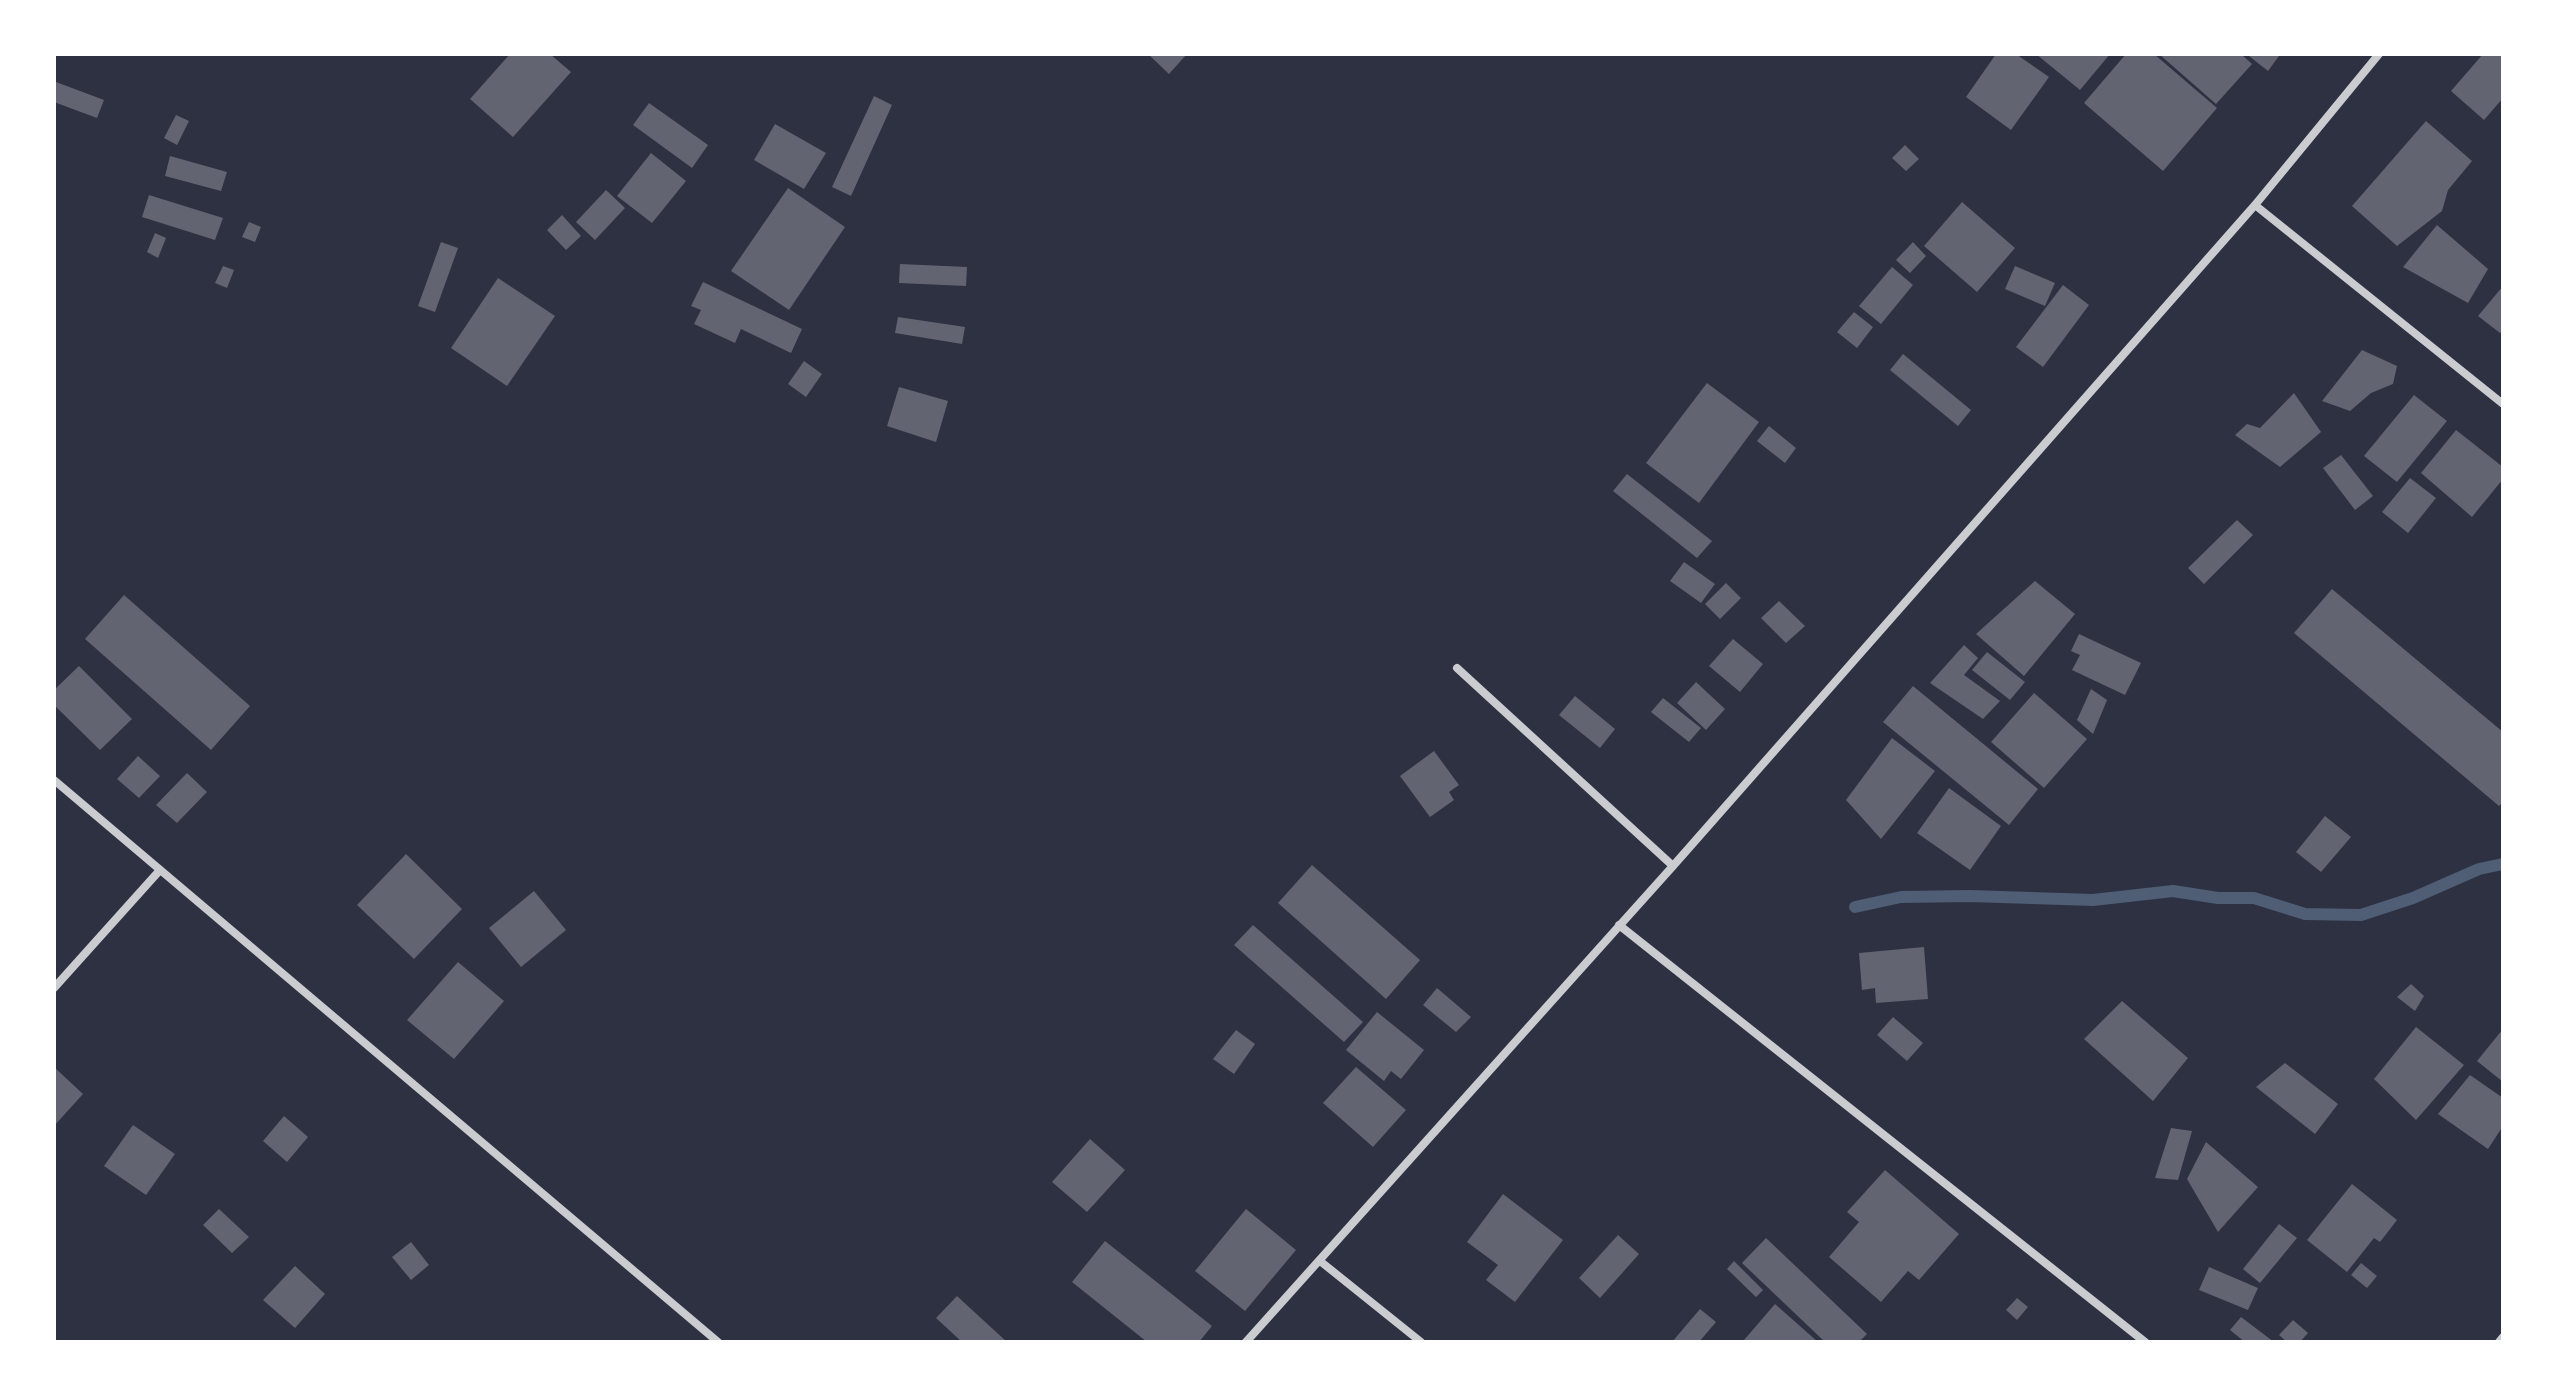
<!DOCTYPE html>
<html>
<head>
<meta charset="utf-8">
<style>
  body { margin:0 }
  #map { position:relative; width:2557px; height:1396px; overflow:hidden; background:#2d3142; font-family:"Varela Round",sans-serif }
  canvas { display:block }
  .frame { position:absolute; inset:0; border:56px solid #fff; pointer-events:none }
</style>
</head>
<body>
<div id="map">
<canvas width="2557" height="1396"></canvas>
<div class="frame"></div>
</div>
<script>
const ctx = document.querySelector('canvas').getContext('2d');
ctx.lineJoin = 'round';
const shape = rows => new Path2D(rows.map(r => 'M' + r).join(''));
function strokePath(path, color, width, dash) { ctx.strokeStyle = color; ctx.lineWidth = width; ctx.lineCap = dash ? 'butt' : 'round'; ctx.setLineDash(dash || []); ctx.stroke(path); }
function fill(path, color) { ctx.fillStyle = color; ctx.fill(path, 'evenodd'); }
strokePath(shape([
  [1855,907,1901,897,1970,896,2093,900,2173,891,2218,898,2254,898,2305,914,2361,915,2413,898,2479,869,2503,864]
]), '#4f5d75', 12);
fill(shape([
  [510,54,550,54,571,72,513,137,470,99],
  [1148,54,1187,54,1169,74],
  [1996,54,2016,54,2049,77,2011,130,1966,97],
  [2036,54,2110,54,2080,90],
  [2126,54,2154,54,2217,108,2163,171,2084,103],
  [2159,54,2241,54,2252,64,2216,104],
  [2251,54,2276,54,2279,56,2268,71,2249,56],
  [2483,54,2503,54,2503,98,2484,120,2451,91],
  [56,82,104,100,97,118,54,102],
  [874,96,892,105,851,196,832,187],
  [649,103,708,145,692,168,633,125],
  [176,115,189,121,177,145,164,138],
  [2426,121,2472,161,2448,190,2442,211,2397,246,2352,206],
  [775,124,826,153,804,189,754,160],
  [1905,145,1919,159,1906,171,1892,158],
  [651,153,686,181,652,223,617,196],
  [170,156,227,172,221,191,165,176],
  [788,188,845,227,789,310,731,271],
  [606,190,625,208,595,240,576,222],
  [149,195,223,218,215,240,142,217],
  [1962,202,2015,248,1977,292,1924,246],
  [562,215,581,236,566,250,547,230],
  [249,222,261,227,255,242,242,237],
  [2437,225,2488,269,2468,303,2403,267],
  [155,233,166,238,158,258,147,252],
  [441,242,458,248,435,312,418,306],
  [1913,242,1926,256,1910,273,1896,260],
  [900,264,967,267,966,286,899,283],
  [223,266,234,270,227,288,215,283],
  [2015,266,2055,283,2045,306,2005,289],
  [1892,267,1913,285,1881,324,1859,306],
  [498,278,555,316,507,386,451,348],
  [703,282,802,329,791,353,741,329,735,343,694,324,701,310,691,306],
  [2063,285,2089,305,2043,367,2016,347],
  [2503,286,2503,330,2500,333,2478,316],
  [1854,312,1873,327,1857,348,1837,332],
  [898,317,965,327,962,344,895,333],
  [2362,350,2397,366,2393,384,2371,393,2350,411,2322,401],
  [1903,354,1971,410,1958,426,1890,370],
  [804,361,822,374,806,397,788,384],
  [1707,383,1759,422,1699,503,1646,463],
  [899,387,948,401,936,442,887,426],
  [2294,393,2321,432,2280,467,2235,435,2247,424,2260,428],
  [2414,395,2447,421,2397,482,2364,456],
  [1769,426,1796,448,1785,463,1757,441],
  [2456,430,2503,467,2503,479,2472,517,2421,473],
  [2341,455,2373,496,2355,510,2323,468],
  [1627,474,1712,541,1697,558,1613,491],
  [2410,478,2436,498,2408,533,2382,512],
  [2237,520,2253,535,2204,584,2188,568],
  [1684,562,1715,584,1701,603,1670,581],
  [2035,581,2075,614,2024,676,1976,634],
  [1726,583,1741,598,1720,619,1705,604],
  [2332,589,2503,732,2503,802,2499,806,2294,633],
  [124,595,250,706,211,750,85,639],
  [1779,601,1805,626,1786,643,1761,618],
  [2079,634,2141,663,2125,695,2072,670,2080,655,2071,651],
  [1733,639,1763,664,1740,692,1709,666],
  [1964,645,1978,658,1964,675,2000,701,1983,719,1930,683],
  [1987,652,2025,682,2010,700,1972,670],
  [79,666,132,719,100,750,54,705,54,690],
  [1696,682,1725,709,1706,730,1677,703],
  [1913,686,2038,789,2009,825,1883,722],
  [2091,689,2107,700,2093,734,2077,720],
  [2034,693,2087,739,2044,788,1991,742],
  [1575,696,1615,729,1600,748,1559,715],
  [1663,698,1701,728,1689,742,1651,712],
  [1892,738,1935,771,1881,839,1846,800],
  [1434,751,1459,785,1449,792,1454,800,1430,817,1400,776],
  [138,756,160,776,139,798,117,779],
  [187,773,207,792,177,823,156,805],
  [1949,788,2001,826,1970,870,1917,833],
  [2325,816,2351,837,2321,872,2296,852],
  [406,854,462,909,414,959,357,905],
  [1312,865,1420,960,1386,999,1278,903],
  [534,891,566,930,521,967,489,928],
  [1253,925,1363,1022,1344,1042,1234,945],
  [1924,947,1928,999,1876,1003,1875,988,1862,990,1859,953],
  [458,962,504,1001,454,1059,407,1020],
  [2411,984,2424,996,2415,1011,2397,997],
  [1437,988,1471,1017,1456,1032,1423,1005],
  [2122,1001,2188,1058,2153,1101,2084,1039],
  [1377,1012,1424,1050,1401,1079,1391,1071,1384,1081,1346,1050],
  [1893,1017,1923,1043,1907,1061,1877,1035],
  [2416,1027,2464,1065,2416,1120,2374,1079],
  [2503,1029,2503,1082,2477,1061],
  [1236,1030,1255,1044,1234,1074,1213,1059],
  [2285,1063,2338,1104,2315,1134,2256,1087],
  [54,1067,83,1094,54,1126],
  [1356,1067,1406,1110,1373,1147,1323,1103],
  [2470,1075,2503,1098,2503,1126,2488,1149,2438,1114],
  [284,1116,308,1137,287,1162,263,1141],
  [133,1125,175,1154,146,1195,104,1166],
  [2171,1128,2192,1131,2178,1180,2155,1178],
  [1090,1139,1125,1170,1087,1212,1052,1182],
  [2206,1142,2258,1187,2218,1232,2187,1179],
  [1885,1170,1959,1234,1919,1280,1908,1271,1881,1302,1829,1257,1859,1222,1847,1212],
  [2352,1184,2397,1220,2380,1242,2374,1238,2347,1272,2307,1240],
  [1503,1194,1563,1240,1515,1302,1486,1280,1498,1265,1467,1242],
  [219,1209,249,1237,232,1253,203,1225],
  [1246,1209,1296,1250,1245,1311,1195,1271],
  [2279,1224,2297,1238,2260,1283,2243,1269],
  [1618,1235,1639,1254,1600,1298,1579,1278],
  [1766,1238,1867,1334,1859,1342,1825,1342,1742,1263],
  [1105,1241,1212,1326,1199,1342,1147,1342,1072,1282],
  [411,1242,429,1265,411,1280,392,1257],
  [1734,1261,1763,1290,1756,1297,1727,1269],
  [2361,1263,2377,1276,2367,1288,2351,1275],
  [295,1266,325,1294,295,1328,263,1300],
  [2209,1267,2258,1288,2248,1310,2199,1290],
  [957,1296,1007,1342,962,1342,936,1318],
  [2017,1298,2028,1307,2017,1320,2006,1310],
  [1775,1304,1818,1342,1746,1342,1744,1340],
  [1700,1309,1716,1322,1699,1342,1672,1342],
  [2241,1317,2274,1342,2245,1342,2230,1330],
  [2293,1320,2308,1333,2300,1342,2287,1342,2279,1335]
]), '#626471');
strokePath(shape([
  [2255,205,2503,404],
  [1457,668,1673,866],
  [54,780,718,1342],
  [1619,925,2145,1342],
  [54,988,160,870],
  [1320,1261,1421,1342],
  [1246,1342,1673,866,2255,205,2379,54],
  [2499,1342,2503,1337]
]), '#caccd0', 8);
</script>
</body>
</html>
